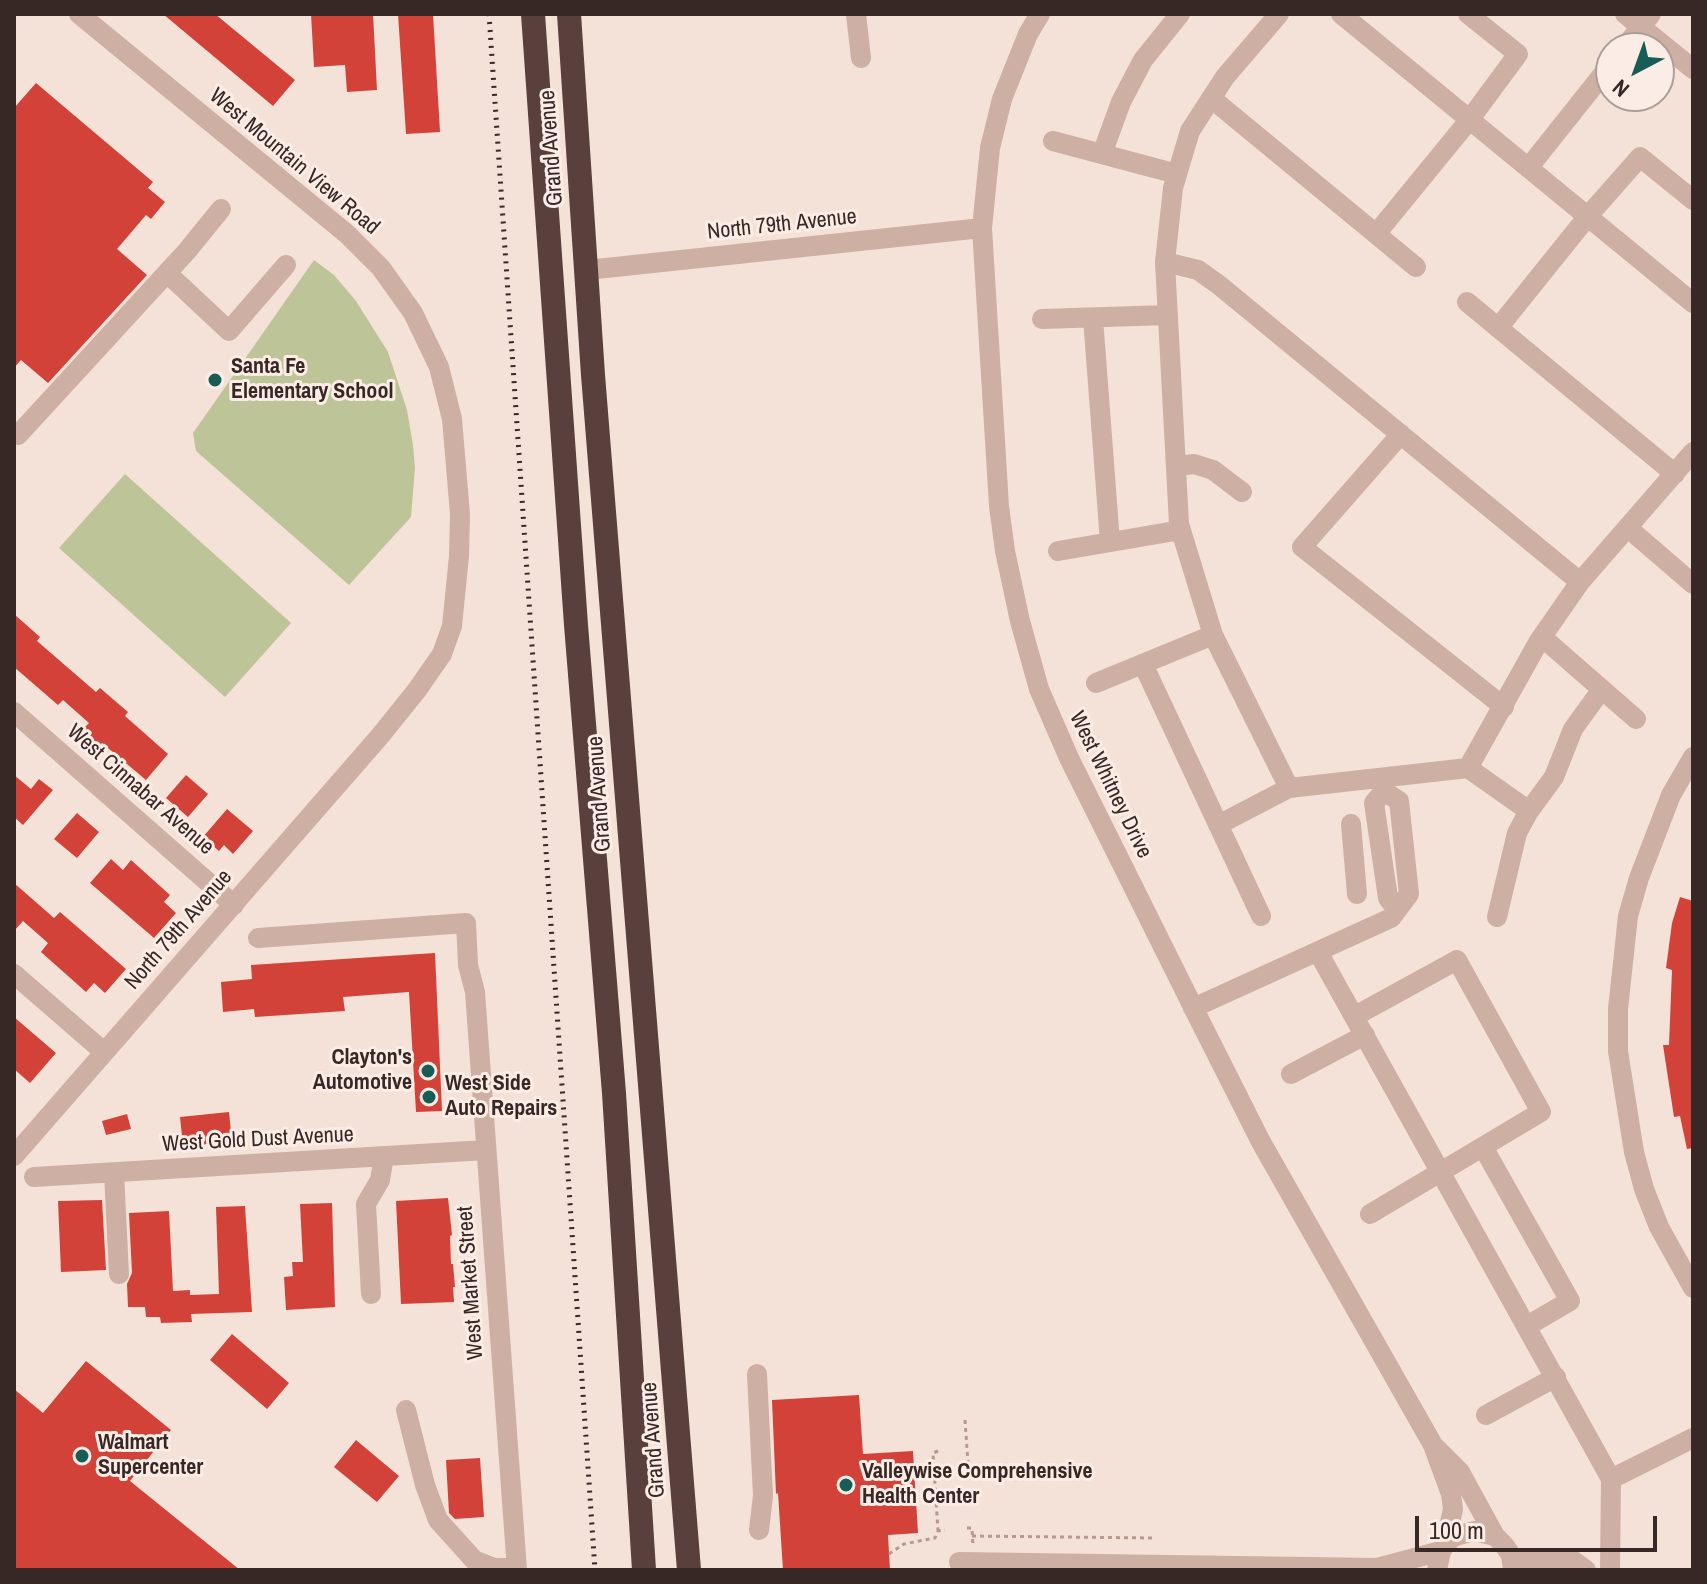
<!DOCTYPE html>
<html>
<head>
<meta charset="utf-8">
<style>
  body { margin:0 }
  #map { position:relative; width:1707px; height:1584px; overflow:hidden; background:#f4e2d8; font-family:"Archivo Narrow",sans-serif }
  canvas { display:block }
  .frame { position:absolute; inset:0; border:16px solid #372826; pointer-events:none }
  .north { position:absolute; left:1595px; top:32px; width:80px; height:80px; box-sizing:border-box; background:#fbede5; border:2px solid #ad9e99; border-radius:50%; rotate:221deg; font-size:22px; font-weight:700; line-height:32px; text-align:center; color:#372826 }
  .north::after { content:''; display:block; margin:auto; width:28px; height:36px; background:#185d55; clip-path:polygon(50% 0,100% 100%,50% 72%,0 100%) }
  .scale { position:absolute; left:1415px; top:1516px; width:242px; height:36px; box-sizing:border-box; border:4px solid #372826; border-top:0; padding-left:10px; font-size:24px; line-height:28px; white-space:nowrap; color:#372826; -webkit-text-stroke:6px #fbede5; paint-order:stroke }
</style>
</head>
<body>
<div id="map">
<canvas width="1707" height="1584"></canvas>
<div class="frame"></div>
<div class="north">N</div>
<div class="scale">100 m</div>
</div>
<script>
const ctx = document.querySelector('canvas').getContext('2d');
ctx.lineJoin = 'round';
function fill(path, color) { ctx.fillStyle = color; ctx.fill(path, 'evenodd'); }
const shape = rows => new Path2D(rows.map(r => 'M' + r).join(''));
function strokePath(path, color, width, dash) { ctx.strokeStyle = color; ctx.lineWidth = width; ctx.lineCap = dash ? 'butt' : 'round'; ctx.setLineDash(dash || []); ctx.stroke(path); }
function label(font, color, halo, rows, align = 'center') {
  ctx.font = font + ' "Archivo Narrow",sans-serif'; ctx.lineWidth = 6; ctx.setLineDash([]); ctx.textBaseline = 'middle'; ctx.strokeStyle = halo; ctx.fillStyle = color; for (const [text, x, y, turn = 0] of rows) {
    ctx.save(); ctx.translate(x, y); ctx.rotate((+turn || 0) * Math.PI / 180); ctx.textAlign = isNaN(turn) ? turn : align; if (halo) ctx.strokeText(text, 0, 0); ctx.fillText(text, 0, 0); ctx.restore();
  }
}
fill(shape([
  [314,260,334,275,356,301,388,352,407,410,413,445,415,468,411,517,349,585,196,451,193,433],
  [125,474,291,623,225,697,59,548]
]), '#bdc497');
fill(shape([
  [163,14,215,14,295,80,273,106],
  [311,14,373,14,377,90,347,92,345,65,314,67],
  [398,14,433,14,440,132,406,134],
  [36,83,153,182,148,188,165,202,151,219,146,215,117,249,147,275,48,383,21,360,14,368,14,108],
  [14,614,40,637,37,641,96,692,100,688,128,712,125,716,168,754,146,780,102,743,99,746,82,730,89,723,63,700,58,705,14,667],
  [14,775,31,789,39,779,53,790,23,825,14,817],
  [186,775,208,794,188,817,166,798],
  [227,809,253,831,233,854,224,845,219,851,203,837],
  [77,813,99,832,77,858,54,839],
  [111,859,123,870,131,860,170,895,164,902,176,913,154,938,90,883],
  [14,883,54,918,60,912,126,969,105,993,94,983,86,992,41,952,48,943,23,921,14,931],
  [1680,897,1693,901,1693,1148,1687,1149,1680,1116,1674,1117,1663,1045,1669,1045,1672,970,1666,968,1672,923],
  [435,953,442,1111,416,1112,409,992,343,997,345,1011,255,1017,254,1009,223,1012,221,982,252,979,251,965],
  [14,1017,56,1053,30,1083,14,1069],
  [229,1112,232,1142,183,1146,180,1117],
  [127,1114,131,1129,106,1135,102,1121],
  [448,1198,452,1235,450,1236,451,1264,453,1264,455,1287,453,1287,454,1302,401,1304,396,1201],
  [102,1200,106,1270,61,1272,58,1201],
  [332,1203,335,1307,286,1310,284,1277,293,1276,292,1262,303,1262,300,1204],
  [245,1206,252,1312,191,1314,192,1322,161,1323,160,1317,146,1317,145,1307,128,1307,127,1284,132,1273,129,1213,169,1211,173,1291,190,1290,190,1295,219,1294,216,1207],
  [232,1334,289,1383,267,1409,210,1360],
  [86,1361,171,1430,130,1481,240,1570,14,1570,14,1389,43,1413],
  [859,1395,863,1454,913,1451,918,1533,888,1535,890,1570,783,1570,778,1493,776,1494,772,1400],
  [356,1440,399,1476,377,1502,334,1467],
  [480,1458,484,1517,455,1519,449,1513,446,1460]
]), '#d24239');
strokePath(shape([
  [965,1420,968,1463],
  [938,1451,933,1453,938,1531],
  [967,1528,972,1528,973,1547],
  [972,1536,1153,1538],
  [889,1554,904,1544,935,1538,938,1531,945,1530]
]), '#b9988d', 3, [4, 4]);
strokePath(shape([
  [856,14,861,58],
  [1040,14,1028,34,1002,99,990,148,982,228,999,506,1005,551,1020,621,1039,689,1069,758,1203,1027,1261,1142,1433,1445,1451,1494,1453,1509,1445,1545],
  [1279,14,1225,77,1190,131,1173,188,1165,262,1179,524,1213,635,1289,788,1468,768,1539,641,1580,582,1693,452],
  [1341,14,1693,303],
  [1625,14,1693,69],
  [1624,48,1651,14],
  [1211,98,1416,267],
  [1053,141,1177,174],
  [1102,154,1121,102,1143,60,1180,14],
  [1529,167,1611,64],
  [1376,234,1470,119,1518,54,1468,14],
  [1165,262,1198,270,1219,285,1580,582],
  [587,270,982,228],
  [167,273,229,331,286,265],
  [1467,302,1675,474],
  [1093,318,1110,542],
  [1042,319,1168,315],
  [1498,328,1588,216,1640,157,1693,200],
  [1401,434,1302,547,1504,707],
  [18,435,187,251,221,209],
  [1176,466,1194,464,1213,470,1242,492],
  [1628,528,1693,584],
  [1058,551,1181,530],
  [1542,637,1636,719],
  [1143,664,1261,916],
  [1096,683,1213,635],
  [14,712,234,905],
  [1693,757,1671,795,1639,878,1628,916,1618,1009,1618,1051,1634,1152,1644,1189,1659,1227,1693,1288],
  [1468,768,1529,811],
  [1351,824,1357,894],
  [1218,825,1289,788],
  [1497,917,1517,833,1529,811,1554,777,1573,729,1602,689],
  [258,938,466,923,468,965,475,992,517,1570],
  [1318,952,1611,1479,1610,1570],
  [14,974,104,1052],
  [1193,1008,1391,918,1409,894,1399,801,1384,791,1374,803,1388,898,1397,910],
  [1355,1016,1457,960,1541,1112,1370,1214],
  [1291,1074,1365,1035],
  [1483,1147,1570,1301,1527,1326],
  [14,1156,380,736,417,690,442,654,452,626,459,556,460,514,452,419,439,367,413,313,381,268,347,234,79,14],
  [114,1173,119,1274],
  [34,1177,486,1150],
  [371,1294,366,1204,380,1180,384,1156],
  [757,1374,763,1496,759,1530],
  [406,1410,425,1485,438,1520,474,1560,494,1568,516,1568],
  [1486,1415,1556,1377],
  [1436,1448,1460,1472,1495,1536],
  [1611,1479,1693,1438],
  [1512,1561,1571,1559,1586,1570],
  [959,1562,1377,1568,1441,1551],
  [1437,1570,1441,1551,1445,1545,1453,1537,1474,1531,1495,1536,1504,1545,1511,1555,1513,1570]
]), '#cdafa3', 20);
strokePath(shape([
  [533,14,576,625,614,1093,644,1570],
  [569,14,593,375,689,1570]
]), '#59403c', 24);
strokePath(shape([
  [489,14,595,1570]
]), '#372826', 5, [2, 6]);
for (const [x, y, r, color] of [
  [215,380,8,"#185d55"],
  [428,1071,8,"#185d55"],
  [429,1097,8,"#185d55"],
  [82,1456,8,"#185d55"],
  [846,1485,8,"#185d55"]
]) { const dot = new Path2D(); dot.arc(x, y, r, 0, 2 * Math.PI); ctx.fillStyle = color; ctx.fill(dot); strokePath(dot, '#fbede5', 3); }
label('22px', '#372826', '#fbede5', [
  ["Grand Avenue",552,148,-94],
  ["West Mountain View Road",294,162,40],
  ["North 79th Avenue",782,225,-6],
  ["West Whitney Drive",1110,785,64],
  ["West Cinnabar Avenue",140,790,41],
  ["Grand Avenue",600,794,-94],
  ["North 79th Avenue",179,930,-49],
  ["West Gold Dust Avenue",258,1140,-3],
  ["West Market Street",471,1283,-94],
  ["Grand Avenue",654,1440,-94]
]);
label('bold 22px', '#372826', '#fbede5', [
  ["Santa Fe",231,367],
  ["Elementary School",231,392],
  ["Clayton's",412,1058,"right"],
  ["Automotive",412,1083,"right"],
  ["West Side",445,1084],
  ["Auto Repairs",445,1109],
  ["Walmart",98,1443],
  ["Supercenter",98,1468],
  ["Valleywise Comprehensive",862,1472],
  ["Health Center",862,1497]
], 'left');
</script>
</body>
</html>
